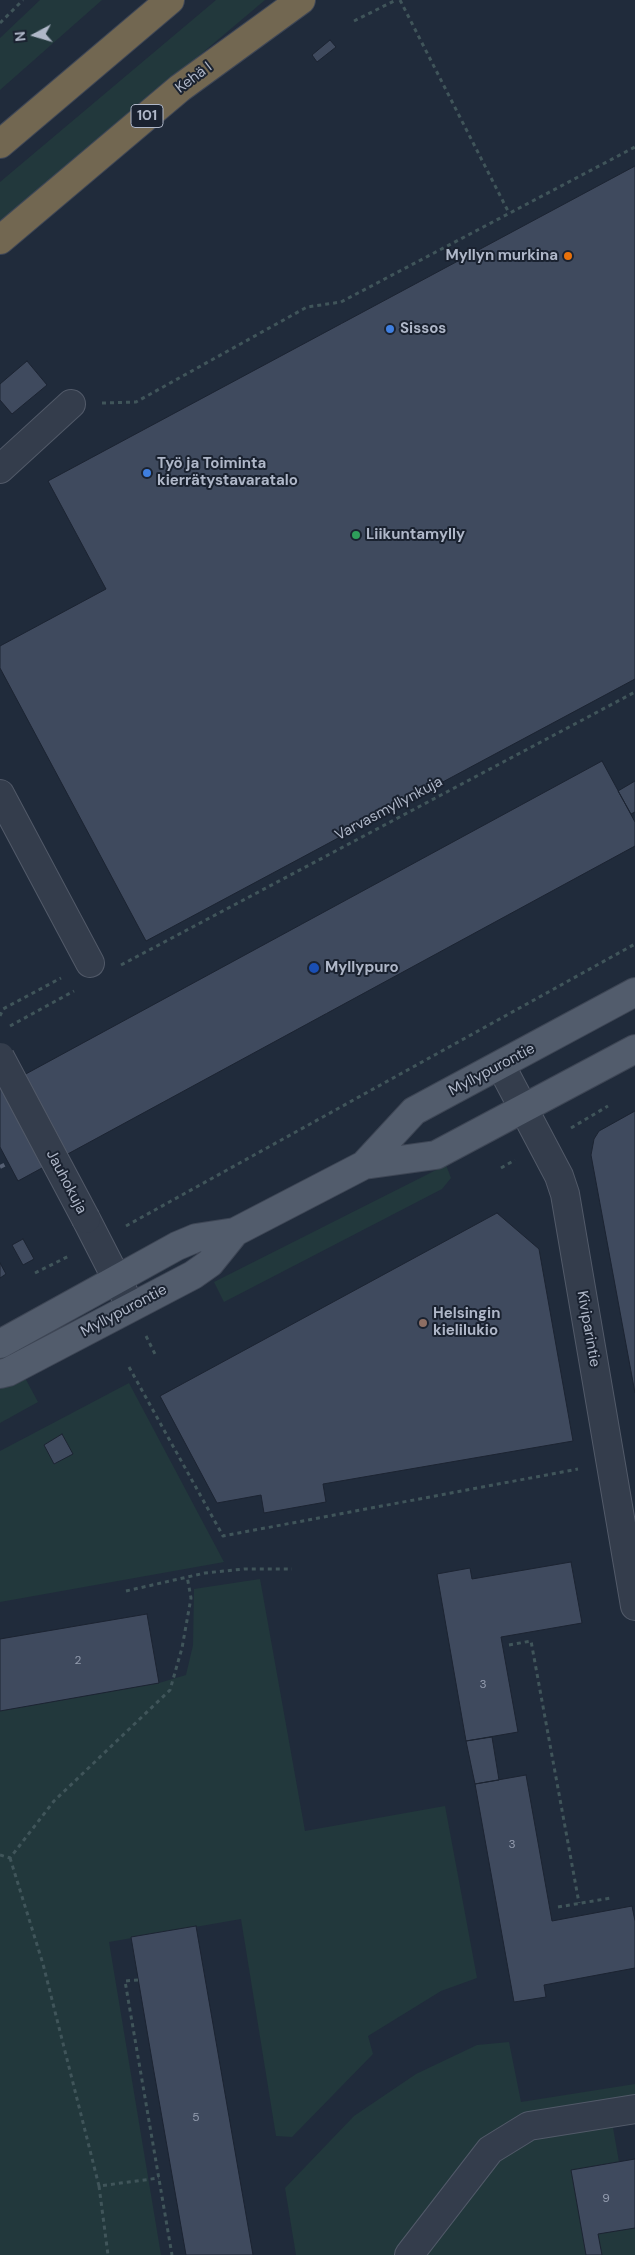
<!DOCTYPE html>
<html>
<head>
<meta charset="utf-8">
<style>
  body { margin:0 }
  #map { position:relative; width:635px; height:2255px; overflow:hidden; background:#202b3b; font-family:"DM Sans",sans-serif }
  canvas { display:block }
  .north { position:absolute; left:10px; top:10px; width:50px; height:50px; -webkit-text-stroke:4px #1a2230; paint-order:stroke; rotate:264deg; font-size:14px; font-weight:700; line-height:20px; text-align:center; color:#afb7c8 }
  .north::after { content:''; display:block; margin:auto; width:18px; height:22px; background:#afb7c8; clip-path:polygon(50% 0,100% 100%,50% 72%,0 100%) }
</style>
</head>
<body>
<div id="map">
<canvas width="635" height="2255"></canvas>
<div class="north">N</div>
</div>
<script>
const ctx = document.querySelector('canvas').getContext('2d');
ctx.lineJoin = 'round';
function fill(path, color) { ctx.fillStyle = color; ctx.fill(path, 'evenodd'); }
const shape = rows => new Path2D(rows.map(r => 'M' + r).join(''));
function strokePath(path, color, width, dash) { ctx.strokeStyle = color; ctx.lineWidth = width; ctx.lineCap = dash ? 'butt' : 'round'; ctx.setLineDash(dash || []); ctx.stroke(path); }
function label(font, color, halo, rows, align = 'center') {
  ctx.font = font + ' "DM Sans",sans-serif'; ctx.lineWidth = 4; ctx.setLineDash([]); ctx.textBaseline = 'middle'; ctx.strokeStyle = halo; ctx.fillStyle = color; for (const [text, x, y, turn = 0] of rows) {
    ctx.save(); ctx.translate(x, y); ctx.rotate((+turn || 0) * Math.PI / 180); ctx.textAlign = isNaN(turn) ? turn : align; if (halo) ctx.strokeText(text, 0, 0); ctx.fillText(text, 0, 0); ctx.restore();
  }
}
fill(shape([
  [40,0,102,0,0,90,0,38],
  [216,0,265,0,0,224,0,182],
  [446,1165,451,1178,442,1189,224,1302,214,1282],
  [24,1376,38,1402,0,1423,0,1389],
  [129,1383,224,1562,0,1602,0,1451],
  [260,1579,305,1831,445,1806,477,1978,441,1991,368,2036,373,2054,292,2137,276,2136,241,1919,109,1942,161,2255,0,2255,0,1711,159,1683,186,1675,193,1645,194,1589],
  [509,2042,521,2102,635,2084,635,2096,544,2111,397,2255,296,2255,285,2188,354,2116,416,2074,477,2045],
  [612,2122,619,2162,586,2255,422,2255,499,2157,516,2146,544,2135],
  [635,2228,635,2255,602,2255,598,2234]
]), '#22383c');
const building = shape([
  [330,40,336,47,317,62,312,55,330,40],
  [635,166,635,679,146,941,0,668,0,646,106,589,48,481,635,166],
  [27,361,47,385,12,414,0,400,0,384,27,361],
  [602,761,635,822,635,846,18,1181,0,1147,0,1088,602,761],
  [635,781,635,812,631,814,618,791,635,781],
  [635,1111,635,1393,591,1155,594,1139,599,1131,635,1111],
  [497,1213,539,1249,573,1441,323,1484,326,1502,264,1513,261,1495,217,1503,160,1396,497,1213],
  [23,1239,34,1259,23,1265,12,1245,23,1239],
  [0,1263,6,1274,0,1278,0,1263],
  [62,1434,73,1454,54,1464,44,1445,62,1434],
  [571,1562,582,1623,501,1637,518,1732,466,1741,437,1574,470,1568,472,1579,571,1562],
  [147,1614,159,1683,0,1711,0,1639,147,1614],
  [492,1737,499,1780,475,1784,466,1741,492,1737],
  [526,1775,552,1921,632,1906,635,1921,635,1968,544,1985,546,1997,514,2002,475,1784,526,1775],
  [196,1926,253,2255,186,2255,154,2072,131,1937,196,1926],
  [635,2159,635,2228,598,2234,602,2255,586,2255,571,2170,635,2159]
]);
fill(building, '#3f4a5e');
strokePath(building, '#1c2432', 1);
const minor = shape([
  [0,469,71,404],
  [0,794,90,963],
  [501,1066,559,1176,565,1194,635,1606],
  [86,1219,131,1307],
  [409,2255,490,2150,529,2126,635,2109]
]);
const major = shape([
  [364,1165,414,1111,635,992],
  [0,1344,177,1246,196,1238,235,1232,364,1165,436,1155,635,1049],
  [0,1374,8,1372,193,1275,210,1263,235,1232]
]);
const highway = shape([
  [0,144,170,0],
  [0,240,180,88,301,0]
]);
strokePath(minor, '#525a69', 30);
strokePath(major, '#3e4655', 30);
strokePath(highway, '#3f4756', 30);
strokePath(shape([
  [400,0,509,213],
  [354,21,396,0],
  [0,23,23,0],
  [102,403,136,402,307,307,341,302,635,147],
  [121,965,635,692],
  [0,1016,3,1009,61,978],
  [10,1026,74,991],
  [571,1128,608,1106],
  [501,1168,515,1160],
  [126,1226,635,944],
  [35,1273,69,1256],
  [146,1336,155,1354],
  [129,1367,223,1536,578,1469],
  [126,1591,205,1573,244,1569,292,1569],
  [509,1645,531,1641,579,1903],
  [0,1855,10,1858,54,1801,170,1690,182,1648,191,1598,187,1576],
  [10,1858,43,1964,99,2186,159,2178],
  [558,1907,611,1898],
  [138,1980,125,1981,172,2255],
  [99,2186,108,2255]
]), '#40555a', 3, [4, 4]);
strokePath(minor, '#343d4c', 28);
strokePath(major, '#525c6c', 28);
strokePath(highway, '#726751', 28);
strokePath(shape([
  [0,1167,8,1163]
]), '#566073', 4, [5, 5]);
const minorBridge = shape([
  [0,1057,86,1219]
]);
strokePath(minorBridge, '#525a69', 30, []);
strokePath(minorBridge, '#343d4c', 28);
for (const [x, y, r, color] of [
  [568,256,5,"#e8710a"],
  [390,329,5,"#3f7fe0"],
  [147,473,5,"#3f7fe0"],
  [356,535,5,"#2e9e5b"],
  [314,968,6,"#1a4fb4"],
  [423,1323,5,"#8d6e63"]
]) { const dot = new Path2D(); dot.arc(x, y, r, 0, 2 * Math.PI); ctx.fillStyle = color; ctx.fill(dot); strokePath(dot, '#1a2230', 2); }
label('12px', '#939cae', null, [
  ["2",78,1661],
  ["3",483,1685],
  ["3",512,1845],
  ["5",196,2118],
  ["9",606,2199]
]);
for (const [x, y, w] of [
  [147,116,32]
]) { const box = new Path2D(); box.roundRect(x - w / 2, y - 11.5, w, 23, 4); ctx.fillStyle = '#1a2230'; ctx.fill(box); strokePath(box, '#afb7c8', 1); }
label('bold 14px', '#afb7c8', null, [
  ["101",147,116]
]);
label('15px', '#afb7c8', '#1a2230', [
  ["Kehä I",194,78,-37],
  ["Varvasmyllynkuja",389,809,-28],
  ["Myllypurontie",492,1070,-28],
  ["Jauhokuja",66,1182,62],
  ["Myllypurontie",124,1311,-28],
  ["Kiviparintie",588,1329,80]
]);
label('bold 15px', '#afb7c8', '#1a2230', [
  ["Myllyn murkina",558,256,"right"],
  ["Sissos",400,329],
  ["Työ ja Toiminta",157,464],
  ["kierrätystavaratalo",157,481],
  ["Liikuntamylly",366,535],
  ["Myllypuro",325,968],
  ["Helsingin",433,1314],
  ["kielilukio",433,1331]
], 'left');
</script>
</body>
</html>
